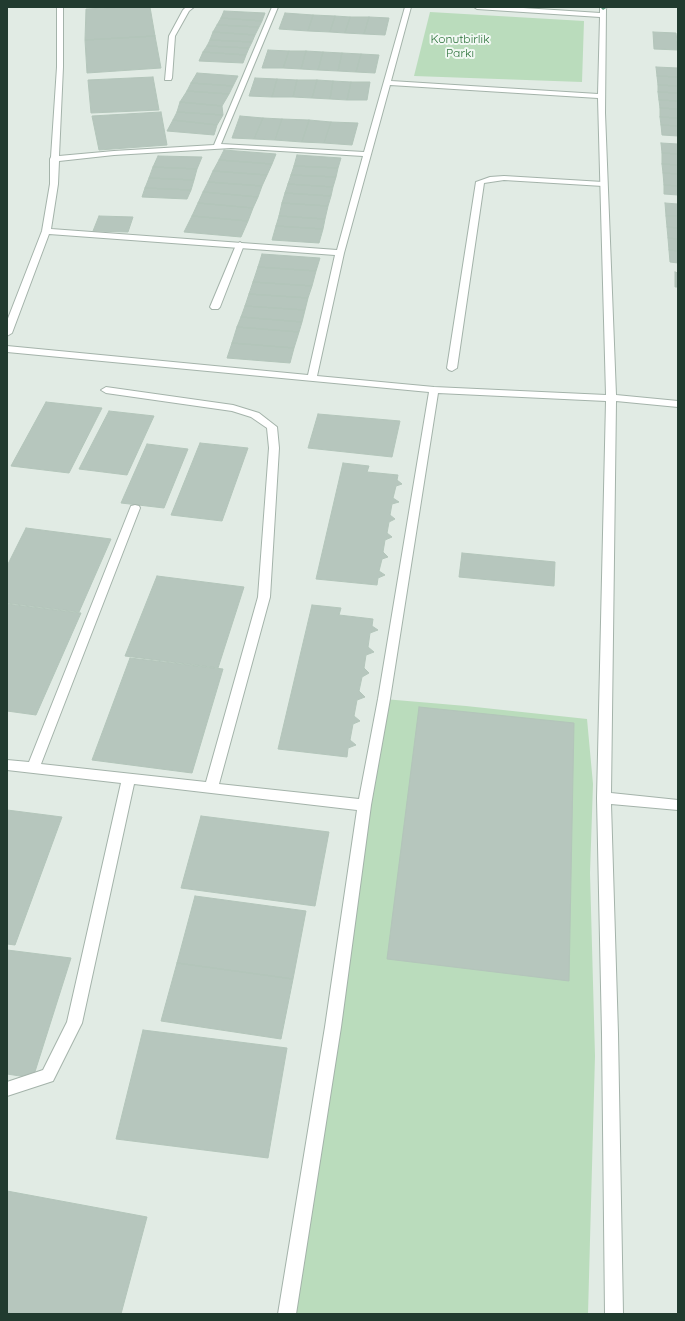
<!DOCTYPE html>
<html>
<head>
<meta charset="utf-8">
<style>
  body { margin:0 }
  #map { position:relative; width:685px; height:1321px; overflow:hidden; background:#e1ebe4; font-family:Quicksand,sans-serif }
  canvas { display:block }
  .frame { position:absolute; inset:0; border:8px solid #213b2f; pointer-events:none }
</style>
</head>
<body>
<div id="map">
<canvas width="685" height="1321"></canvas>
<div class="frame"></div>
</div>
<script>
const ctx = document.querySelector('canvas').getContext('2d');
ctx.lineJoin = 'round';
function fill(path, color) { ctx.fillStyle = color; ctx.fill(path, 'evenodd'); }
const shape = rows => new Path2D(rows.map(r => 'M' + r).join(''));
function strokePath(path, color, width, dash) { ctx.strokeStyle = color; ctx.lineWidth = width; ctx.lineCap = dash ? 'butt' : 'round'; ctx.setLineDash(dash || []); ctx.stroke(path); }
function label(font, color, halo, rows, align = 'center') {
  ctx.font = font + ' Quicksand,sans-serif'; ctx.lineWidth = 4; ctx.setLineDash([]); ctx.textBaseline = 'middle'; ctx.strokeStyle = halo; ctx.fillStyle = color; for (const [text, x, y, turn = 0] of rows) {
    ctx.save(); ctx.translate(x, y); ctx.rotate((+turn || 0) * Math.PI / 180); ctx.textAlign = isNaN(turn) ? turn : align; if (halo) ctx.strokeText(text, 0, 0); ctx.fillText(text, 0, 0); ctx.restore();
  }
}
fill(shape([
  [430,12,584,21,582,82,414,76],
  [384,699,466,706,587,719,593,784,590,873,595,1056,588,1314,287,1314]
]), '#badcbc');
const building = shape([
  [125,7,150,7,155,36,85,40,86,9,125,7],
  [224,11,265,13,262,21,221,18,224,11],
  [285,13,313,15,308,31,279,29,285,13],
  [313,15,335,16,330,32,308,31,313,15],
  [335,16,350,17,345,33,330,32,335,16],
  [350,17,369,17,364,34,345,33,350,17],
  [369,17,389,18,385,35,364,34,369,17],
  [221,18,262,21,259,27,217,25,221,18],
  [217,25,259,27,255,35,213,32,217,25],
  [213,32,255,35,252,42,210,40,213,32],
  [653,32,676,33,678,50,654,49,653,32],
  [155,36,161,68,87,73,85,40,155,36],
  [210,40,252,42,249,48,207,46,210,40],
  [207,46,249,48,246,55,203,52,207,46],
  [268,50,289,51,283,68,262,68,268,50],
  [289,51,306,51,301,69,283,68,289,51],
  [306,51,323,52,318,70,301,69,306,51],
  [203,52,246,55,243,63,199,61,203,52],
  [323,52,342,53,338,71,318,70,323,52],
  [342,53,361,54,356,72,338,71,342,53],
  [361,54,379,55,375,73,356,72,361,54],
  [656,67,678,68,678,77,657,76,656,67],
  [197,73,238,76,233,86,191,83,197,73],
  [657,76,678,77,678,86,658,85,657,76],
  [153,77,159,110,91,113,88,80,153,77],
  [255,78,277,79,272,97,249,96,255,78],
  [277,79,297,80,293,97,272,97,277,79],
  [297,80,317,80,312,98,293,97,297,80],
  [317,80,333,81,330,99,312,98,317,80],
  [333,81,351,82,347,100,330,99,333,81],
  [351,82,370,82,367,100,347,100,351,82],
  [191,83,233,86,229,94,187,91,191,83],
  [658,85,678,86,678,93,658,92,658,85],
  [187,91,229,94,222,106,180,102,187,91],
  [658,92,678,93,678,101,659,100,658,92],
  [659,100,678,101,678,109,660,108,659,100],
  [180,102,222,106,223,115,177,112,180,102],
  [660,108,678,109,678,118,660,117,660,108],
  [161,112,167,145,99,150,92,116,161,112],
  [177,112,223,115,217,125,173,120,177,112],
  [240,116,263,118,254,139,232,138,240,116],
  [660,117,678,118,678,126,661,125,660,117],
  [263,118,282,119,275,140,254,139,263,118],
  [282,119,309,120,302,142,275,140,282,119],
  [173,120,217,125,214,135,167,131,173,120],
  [309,120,331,122,324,143,302,142,309,120],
  [331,122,358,123,352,145,324,143,331,122],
  [661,125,678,126,678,136,662,135,661,125],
  [661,143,678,144,678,154,662,153,661,143],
  [224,150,276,154,272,164,219,160,224,150],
  [662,153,678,154,678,165,662,164,662,153],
  [297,155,341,158,338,168,294,166,297,155],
  [158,156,202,157,197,169,153,167,158,156],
  [219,160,272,164,267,175,213,171,219,160],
  [662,164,678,165,678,174,663,173,662,164],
  [294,166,338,168,336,177,291,175,294,166],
  [153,167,197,169,194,180,149,178,153,167],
  [213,171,267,175,262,186,208,182,213,171],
  [663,173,678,174,678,186,664,185,663,173],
  [291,175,336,177,333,187,288,184,291,175],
  [149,178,194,180,191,190,145,188,149,178],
  [208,182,262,186,258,197,203,192,208,182],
  [288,184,333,187,331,196,285,193,288,184],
  [664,185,678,186,678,195,664,194,664,185],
  [145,188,191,190,187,199,142,197,145,188],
  [203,192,258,197,253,208,198,203,203,192],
  [285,193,331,196,328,206,282,203,285,193],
  [198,203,253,208,248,221,192,216,198,203],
  [282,203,328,206,325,219,279,216,282,203],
  [665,203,678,204,678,216,666,216,665,203],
  [99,216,133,217,128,232,93,231,99,216],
  [192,216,248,221,241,237,184,232,192,216],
  [279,216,325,219,323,229,276,226,279,216],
  [666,216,678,216,678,228,667,227,666,216],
  [276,226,323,229,319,243,272,240,276,226],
  [667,227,678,228,678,239,668,238,667,227],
  [668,238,678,239,678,251,669,250,668,238],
  [669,250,678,251,678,263,670,262,669,250],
  [262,254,320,258,316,271,258,267,262,254],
  [258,267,316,271,312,286,253,282,258,267],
  [675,272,678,273,678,287,675,287,675,272],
  [253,282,312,286,308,298,249,294,253,282],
  [249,294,308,298,305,310,245,306,249,294],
  [245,306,305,310,302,322,241,317,245,306],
  [241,317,302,322,299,332,237,327,241,317],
  [237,327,299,332,294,348,232,343,237,327],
  [232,343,294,348,290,363,227,358,232,343],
  [46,402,102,408,69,473,11,466,46,402],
  [109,411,154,416,127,475,79,469,109,411],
  [318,414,400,421,392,457,308,448,318,414],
  [200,443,248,448,222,521,171,515,200,443],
  [147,444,188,449,164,508,121,503,147,444],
  [343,463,369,466,367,472,398,475,397,480,402,484,396,486,393,498,399,502,392,504,390,515,395,519,389,522,387,533,392,537,385,540,383,552,388,557,382,559,379,571,385,575,378,578,377,585,316,579,343,463],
  [26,528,111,539,79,612,7,603,7,566,26,528],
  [462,553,555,562,554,586,459,577,462,553],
  [157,576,244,587,218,668,125,656,157,576],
  [7,604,81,613,36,715,7,711,7,604],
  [312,605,341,608,339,615,373,619,372,626,378,630,370,633,368,647,374,652,366,655,364,668,369,673,362,677,359,691,365,697,357,700,354,716,360,721,353,724,350,740,356,745,348,748,347,757,278,749,312,605],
  [130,658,223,669,192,773,92,760,130,658],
  [419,707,574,723,569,981,387,959,419,707],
  [7,810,62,817,15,945,7,944,7,810],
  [201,816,329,832,315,906,181,888,201,816],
  [195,896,306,911,293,979,177,963,195,896],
  [7,950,71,958,33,1078,7,1074,7,950],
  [177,963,293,979,281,1039,161,1021,177,963],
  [143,1030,287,1048,268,1158,116,1139,143,1030],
  [7,1191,147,1217,121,1314,7,1314,7,1191]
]);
fill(building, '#b6c6bd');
strokePath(building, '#b3c5ba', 1);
const service = shape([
  [186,7,194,7,189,11,175,36,172,78,171,80,165,80,169,36,183,10,186,7],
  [504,176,603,182,607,184,603,186,504,180,484,183,457,368,452,371,449,370,447,368,476,182,490,177,504,176],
  [240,242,244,245,220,307,218,309,212,309,210,307,236,245,240,242]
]);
const minor = shape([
  [57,7,63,7,63,67,59,156,114,151,214,145,272,7,278,7,221,144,364,152,405,7,411,7,391,81,598,94,600,17,477,9,474,7,508,7,600,13,600,7,606,8,605,113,616,395,678,401,678,407,616,401,611,793,678,800,678,810,611,804,618,1034,623,1314,605,1314,602,1034,597,798,606,401,438,393,390,699,371,805,341,1027,296,1314,278,1314,325,1027,357,810,134,784,82,1023,53,1081,7,1096,7,1082,43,1070,67,1022,121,783,7,770,7,760,29,762,131,506,135,505,139,506,140,508,41,764,206,782,258,597,269,448,267,428,251,417,232,411,106,393,101,390,106,387,233,405,259,413,277,427,279,448,270,597,219,784,359,799,378,699,429,392,7,352,7,346,308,375,335,255,49,234,12,333,7,336,7,321,42,231,50,184,50,159,51,157,57,67,57,7],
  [390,85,598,98,606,395,434,387,317,376,344,253,390,85],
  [231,148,363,156,337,250,51,229,58,184,59,161,114,155,231,148]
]);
const primary = shape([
  [600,7,608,7,603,10,600,7]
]);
strokePath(service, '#a4b3aa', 2);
strokePath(minor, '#a4b3aa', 2);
strokePath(primary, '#c1c8c5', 2);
fill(service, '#fff');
fill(minor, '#fff');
fill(primary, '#66a086');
label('12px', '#2c723a', '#f1f8f3', [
  ["Konutbirlik",460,39],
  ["Parkı",460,53]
]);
</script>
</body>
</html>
